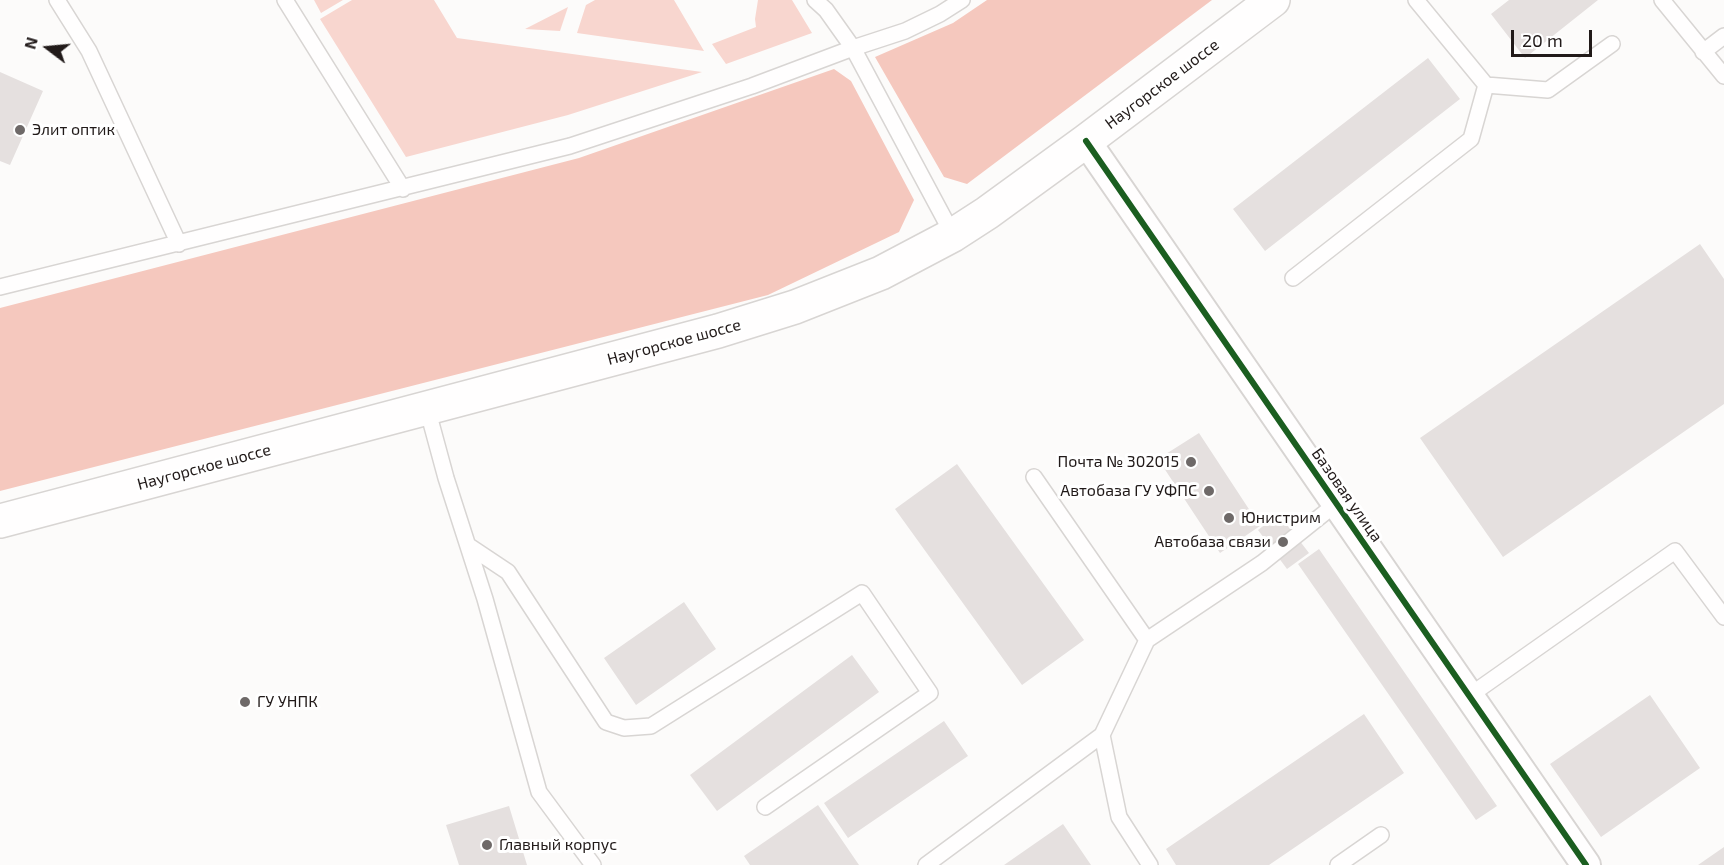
<!DOCTYPE html>
<html>
<head>
<meta charset="utf-8">
<style>
  body { margin:0 }
  #map { position:relative; width:1724px; height:865px; overflow:hidden; background:#fcfbfa; font-family:"Exo 2",sans-serif }
  canvas { display:block }
  .north { position:absolute; left:18px; top:18px; width:60px; height:60px; -webkit-text-stroke:4px #fff; paint-order:stroke; rotate:286deg; font-size:16px; font-weight:700; line-height:24px; text-align:center; color:#211a19 }
  .north::after { content:''; display:block; margin:auto; width:21px; height:27px; background:#211a19; clip-path:polygon(50% 0,100% 100%,50% 72%,0 100%) }
  .scale { position:absolute; left:1511px; top:30px; width:81px; height:27px; box-sizing:border-box; border:3px solid #211a19; border-top:0; padding-left:8px; font-size:18px; line-height:21px; white-space:nowrap; color:#211a19; -webkit-text-stroke:4px #fff; paint-order:stroke }
</style>
</head>
<body>
<div id="map">
<canvas width="1724" height="865"></canvas>
<div class="north">N</div>
<div class="scale">20 m</div>
</div>
<script>
const ctx = document.querySelector('canvas').getContext('2d');
ctx.lineJoin = 'round';
function fill(path, color) { ctx.fillStyle = color; ctx.fill(path, 'evenodd'); }
const shape = rows => new Path2D(rows.map(r => 'M' + r).join(''));
function strokePath(path, color, width, dash) { ctx.strokeStyle = color; ctx.lineWidth = width; ctx.lineCap = dash ? 'butt' : 'round'; ctx.setLineDash(dash || []); ctx.stroke(path); }
function label(font, color, halo, rows, align = 'center') {
  ctx.font = font + ' "Exo 2",sans-serif'; ctx.lineWidth = 6; ctx.setLineDash([]); ctx.textBaseline = 'middle'; ctx.strokeStyle = halo; ctx.fillStyle = color; for (const [text, x, y, turn = 0] of rows) {
    ctx.save(); ctx.translate(x, y); ctx.rotate((+turn || 0) * Math.PI / 180); ctx.textAlign = isNaN(turn) ? turn : align; if (halo) ctx.strokeText(text, 0, 0); ctx.fillText(text, 0, 0); ctx.restore();
  }
}
fill(shape([
  [314,0,343,0,321,13],
  [352,0,434,0,457,38,702,72,568,115,406,157,320,19],
  [595,0,674,0,704,51,577,33,586,5],
  [758,0,792,0,812,33,726,64,712,44,756,27,755,19],
  [568,7,560,31,525,29]
]), '#f8d6cf');
fill(shape([
  [987,0,1212,0,967,184,944,177,875,57,953,23],
  [834,69,851,81,914,200,899,232,768,295,0,491,0,308,579,158]
]), '#f5c8be');
fill(shape([
  [1509,0,1598,0,1525,58,1491,14],
  [1428,58,1460,99,1265,251,1233,209],
  [0,72,43,91,10,165,0,161],
  [1700,244,1724,279,1724,404,1503,557,1420,438],
  [1199,433,1260,526,1220,553,1158,459],
  [957,464,1084,640,1022,685,895,509],
  [1279,514,1309,553,1287,569,1258,530],
  [1319,549,1497,806,1476,820,1298,564],
  [684,602,716,649,636,705,604,658],
  [852,655,879,692,717,811,690,775],
  [1650,695,1700,768,1601,837,1550,764],
  [1364,714,1404,773,1269,865,1176,865,1166,849],
  [944,721,968,756,848,838,824,803],
  [818,805,859,865,750,865,744,856],
  [509,806,527,865,459,865,446,825],
  [1063,824,1091,865,1004,865],
  [1724,847,1724,865,1698,865]
]), '#e5e0df');
const service = shape([
  [57,0,89,51,179,244],
  [285,0,403,189],
  [815,0,826,10,853,48,953,235],
  [1662,0,1724,76],
  [1703,52,1724,36],
  [1486,85,1548,90,1612,44],
  [1293,278,1471,139,1486,85,1416,0],
  [0,287,570,146,752,86,853,48,905,31,940,14,962,0],
  [427,408,446,478,485,599,539,792,593,865],
  [1034,477,1147,640,1262,563,1337,503],
  [469,546,508,572,606,722,624,728,651,726,862,593,930,693,765,807],
  [1469,696,1675,551,1724,617],
  [1102,735,1119,817,1150,865],
  [926,865,1102,735,1147,640],
  [1338,865,1381,835]
]);
const minor = shape([
  [1086,141,1586,865]
]);
const secondary = shape([
  [0,521,718,331,795,307,881,273,953,235,987,213,1086,141,1273,0]
]);
strokePath(service, '#d8d5d3', 18);
strokePath(minor, '#d8d5d3', 32);
strokePath(secondary, '#d8d5d3', 36);
strokePath(service, '#fffefe', 15);
strokePath(minor, '#fffefe', 28);
strokePath(secondary, '#fffefe', 33);
strokePath(shape([
  [1086,141,1586,865]
]), '#1b5e20', 6);
for (const [x, y, r, color] of [
  [20,130,6,"#6e6968"],
  [1191,462,6,"#6e6968"],
  [1209,491,6,"#6e6968"],
  [1229,518,6,"#6e6968"],
  [1283,542,6,"#6e6968"],
  [245,702,6,"#6e6968"],
  [487,845,6,"#6e6968"]
]) { const dot = new Path2D(); dot.arc(x, y, r, 0, 2 * Math.PI); ctx.fillStyle = color; ctx.fill(dot); strokePath(dot, '#fff', 2); }
label('16px', '#211a19', '#fff', [
  ["Наугорское шоссе",1162,84,-37],
  ["Наугорское шоссе",674,342,-15],
  ["Наугорское шоссе",204,467,-15],
  ["Базовая улица",1347,495,55]
]);
label('16px', '#211a19', '#fff', [
  ["Элит оптик",32,130],
  ["Почта № 302015",1179,462,"right"],
  ["Автобаза ГУ УФПС",1197,491,"right"],
  ["Юнистрим",1241,518],
  ["Автобаза связи",1271,542,"right"],
  ["ГУ УНПК",257,702],
  ["Главный корпус",499,845]
], 'left');
</script>
</body>
</html>
